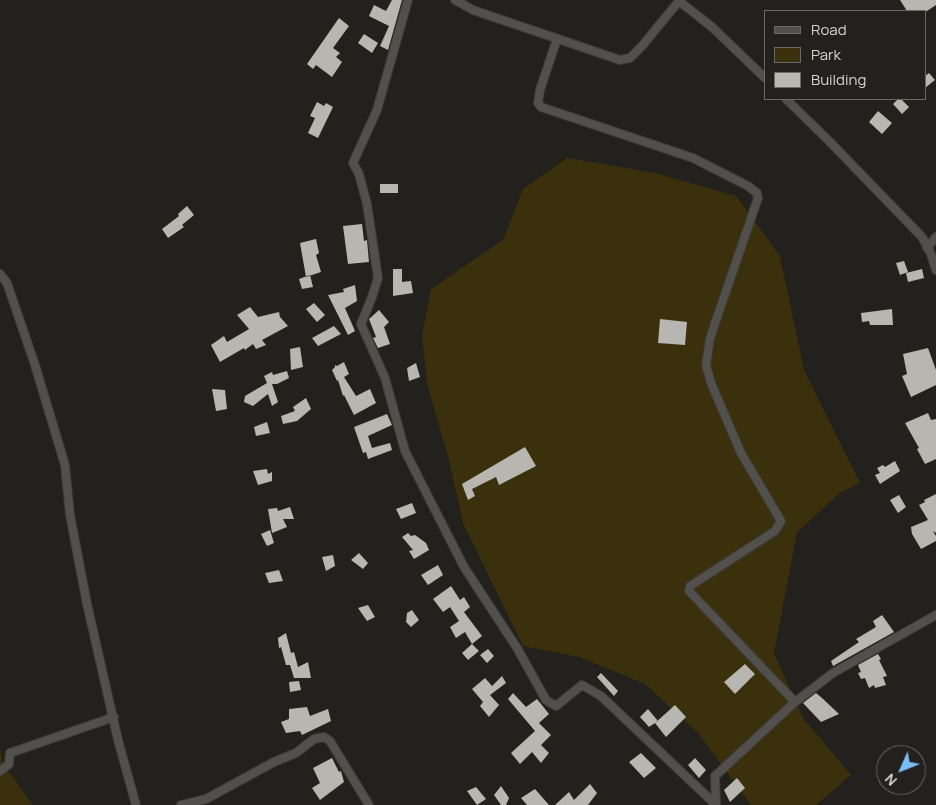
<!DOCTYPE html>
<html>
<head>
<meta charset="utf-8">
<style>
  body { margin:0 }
  #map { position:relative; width:936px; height:805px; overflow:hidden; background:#22211d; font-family:Manrope,sans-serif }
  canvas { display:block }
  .legend { position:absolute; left:764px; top:10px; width:162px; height:90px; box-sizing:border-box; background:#22211d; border:1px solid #6a6965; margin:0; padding:6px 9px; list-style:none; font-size:15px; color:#d6d5d2 }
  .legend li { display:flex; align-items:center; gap:10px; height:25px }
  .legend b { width:25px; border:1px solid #6a6965 }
  .north { position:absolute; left:876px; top:745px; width:50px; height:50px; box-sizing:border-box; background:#22211d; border:1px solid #6a6965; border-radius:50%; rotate:226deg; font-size:14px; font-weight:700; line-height:20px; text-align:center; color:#d6d5d2 }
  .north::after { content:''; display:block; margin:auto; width:18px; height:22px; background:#7abef8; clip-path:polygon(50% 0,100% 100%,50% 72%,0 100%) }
</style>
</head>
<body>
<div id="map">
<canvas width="936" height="805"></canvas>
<ul class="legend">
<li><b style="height:6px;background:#51504c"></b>Road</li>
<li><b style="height:14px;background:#3a310c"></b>Park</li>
<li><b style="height:14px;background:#b7b6b0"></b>Building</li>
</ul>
<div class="north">N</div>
</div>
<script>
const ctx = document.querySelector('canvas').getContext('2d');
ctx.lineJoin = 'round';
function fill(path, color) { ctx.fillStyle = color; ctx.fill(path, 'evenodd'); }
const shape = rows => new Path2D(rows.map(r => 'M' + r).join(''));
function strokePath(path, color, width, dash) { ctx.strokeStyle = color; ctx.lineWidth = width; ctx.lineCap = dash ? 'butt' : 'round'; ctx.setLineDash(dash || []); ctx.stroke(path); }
fill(shape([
  [567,158,655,173,736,196,780,256,804,370,860,483,841,492,797,532,774,653,803,718,851,775,816,805,751,805,698,733,645,684,579,657,523,646,463,523,449,460,428,387,422,336,431,289,503,240,523,189],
  [0,747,2,762,33,805,0,805]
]), '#3a310c');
fill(shape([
  [392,0,402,0,388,50,380,46,389,26,369,16,374,5,386,11],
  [900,0,936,0,936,5,927,11,907,11],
  [339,18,349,26,333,48,340,53,336,57,342,62,332,77,316,65,313,69,307,64],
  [364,34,378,43,372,53,358,43],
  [929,73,935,80,925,88,925,76],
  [898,99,901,99,909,107,902,114,893,104],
  [317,102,324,106,326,103,333,107,318,138,308,133,315,118,310,116],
  [878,111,892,123,882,134,869,122],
  [380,184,398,184,398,193,380,193],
  [187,206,194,215,182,225,184,227,168,238,162,229,179,216,178,214],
  [362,224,364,241,367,240,369,262,348,264,343,226],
  [316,239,319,253,316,255,321,272,306,277,300,243],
  [904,261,908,272,900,275,896,263],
  [393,269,402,269,402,282,411,281,413,293,393,296],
  [922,269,924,278,908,282,906,273],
  [310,275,313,287,302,289,299,279],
  [355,285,357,301,345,308,355,331,348,335,328,295,344,292,343,289],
  [314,303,325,315,317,322,306,309],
  [250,307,258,317,279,312,280,317,288,326,262,340,266,345,256,349,253,344,245,350,244,348,220,362,211,345,224,336,227,342,249,329,237,315],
  [892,309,893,325,870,325,869,321,862,322,861,313],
  [379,310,389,322,384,327,390,344,378,348,373,338,376,337,369,319],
  [660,319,687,322,685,345,658,343],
  [334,326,341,334,318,346,312,338],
  [300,347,303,367,291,370,290,349],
  [928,348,936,370,936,385,911,397,902,376,907,374,903,354],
  [344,362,349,374,344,377,356,396,370,389,376,403,354,415,344,395,343,396,338,380,337,381,332,370,335,367,335,365,337,366],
  [416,363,420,377,409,381,407,368],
  [287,371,289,378,277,384,272,384,278,402,272,406,268,394,253,406,244,402,245,396,267,383,264,376,272,372,273,375],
  [212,389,225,390,227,409,216,411],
  [306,398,311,409,297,421,283,424,281,416,295,411,293,407],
  [928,413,931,420,936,419,936,459,925,464,917,449,919,448,905,423],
  [387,414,392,425,368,436,372,448,390,443,392,450,368,459,366,452,363,453,354,427],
  [267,422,270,433,256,436,254,427],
  [525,447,536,466,499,485,496,477,472,489,475,496,468,500,462,484],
  [895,461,900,471,880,484,875,475,880,473,877,468,883,465,885,467],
  [267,469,268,474,272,472,272,481,258,485,253,471],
  [936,494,936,533,933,531,936,536,936,541,921,549,912,534,911,527,928,520,919,505,925,502,924,500],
  [899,495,906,507,898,513,890,500],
  [412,503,416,513,401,519,396,509],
  [290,507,294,519,283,519,287,527,272,533,268,509,277,508,278,511],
  [270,530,274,543,267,546,261,534],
  [408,533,411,536,415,535,426,543,429,550,414,559,409,551,413,550,402,537],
  [359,553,368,563,363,569,351,560],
  [333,555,335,566,326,571,322,557],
  [438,565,443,575,428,585,421,575],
  [279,570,283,581,269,583,265,573],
  [451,586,460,600,464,597,470,607,464,612,482,636,472,644,465,632,456,638,450,627,459,621,450,607,443,612,433,599],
  [368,605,375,617,367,621,358,608],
  [412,610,419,620,411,627,406,622,407,613],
  [882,615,894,632,833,666,831,661,859,642,856,639,876,627,873,621],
  [286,633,291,653,294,652,298,667,308,662,311,678,294,678,290,665,286,665,281,647,279,648,278,638],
  [472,644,479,651,468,660,462,653],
  [488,649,494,656,487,663,480,655],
  [878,654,881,659,879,660,887,676,883,677,886,685,875,688,874,685,869,688,865,678,861,679,858,673,861,672,858,665],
  [745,664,755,674,735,694,724,682],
  [601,673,618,691,614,696,597,677],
  [502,676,506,683,490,695,499,705,489,717,480,706,483,702,472,689,485,678,492,686],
  [299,681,301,690,290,692,289,682],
  [513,693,526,707,537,699,549,714,539,723,551,735,541,745,549,753,541,763,532,752,520,764,511,753,535,731,508,699],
  [816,693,822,698,839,714,821,722,803,703],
  [675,705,686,717,666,737,655,723],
  [307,707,310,716,328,709,331,721,302,735,300,731,286,733,281,722,289,719,289,709],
  [648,709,658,721,649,727,640,717],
  [641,753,656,768,644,778,629,762],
  [332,758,339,772,341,771,344,782,320,800,312,788,320,783,313,768],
  [695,758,706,770,699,778,688,765],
  [737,778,745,788,730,802,724,790],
  [590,784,597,793,588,805,555,805,569,792,574,800],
  [501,786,509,798,506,805,501,805,494,795],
  [476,787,486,799,477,805,467,791],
  [535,789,549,805,527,805,521,798]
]), '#b7b6b0');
const minor = shape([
  [408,0,377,110,353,163,359,174,367,204,378,278,372,297,361,324,385,378,405,451,464,567,517,648,546,700,556,706,582,685,601,696,716,805],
  [455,0,473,10,620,60,630,58,642,46,679,1,712,27,765,78],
  [557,39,540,90,538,103,541,107,693,158,748,186,757,193,758,198,710,338,706,365,711,383,741,453,781,521,775,531,690,586,689,591,795,702],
  [786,99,829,141,922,237,931,254,936,270],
  [927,248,936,237],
  [0,274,7,283,35,365,65,465,70,515,87,604,118,740,136,805],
  [0,771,9,764,10,753,114,717],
  [181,805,206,799,274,762,296,753,314,739,324,737,330,741,369,805],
  [716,805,715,776,795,702,833,673,936,615]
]);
strokePath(minor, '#3c3b38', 10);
strokePath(minor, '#51504c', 8);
</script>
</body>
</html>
